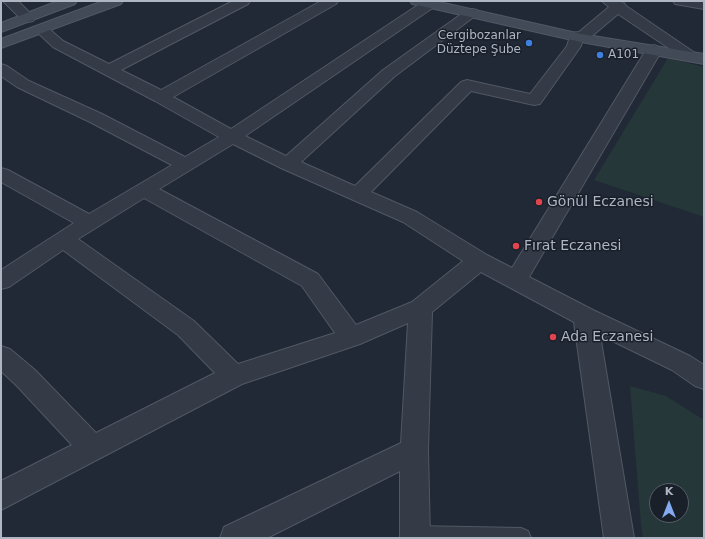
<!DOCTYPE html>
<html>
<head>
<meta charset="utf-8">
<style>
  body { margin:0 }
  #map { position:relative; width:705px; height:539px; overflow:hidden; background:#202935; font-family:"DejaVu Sans",sans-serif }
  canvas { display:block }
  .frame { position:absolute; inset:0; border:2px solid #aeb5c3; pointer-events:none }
  .north { position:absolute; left:649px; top:483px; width:40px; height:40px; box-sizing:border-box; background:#19202a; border:1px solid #555c67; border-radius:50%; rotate:0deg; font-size:11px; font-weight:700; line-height:16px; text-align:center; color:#aeb5c3 }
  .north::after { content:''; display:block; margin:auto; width:14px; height:18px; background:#84aaf1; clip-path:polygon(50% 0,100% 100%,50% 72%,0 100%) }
</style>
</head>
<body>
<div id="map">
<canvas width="705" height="539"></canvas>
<div class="frame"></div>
<div class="north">K</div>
</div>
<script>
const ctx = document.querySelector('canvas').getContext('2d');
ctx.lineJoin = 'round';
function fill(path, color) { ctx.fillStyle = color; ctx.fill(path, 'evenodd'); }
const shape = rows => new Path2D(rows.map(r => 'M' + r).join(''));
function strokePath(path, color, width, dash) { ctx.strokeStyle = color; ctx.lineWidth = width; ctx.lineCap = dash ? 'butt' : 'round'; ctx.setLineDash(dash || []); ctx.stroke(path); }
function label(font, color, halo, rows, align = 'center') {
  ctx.font = font + ' "DejaVu Sans",sans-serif'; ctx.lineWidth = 3; ctx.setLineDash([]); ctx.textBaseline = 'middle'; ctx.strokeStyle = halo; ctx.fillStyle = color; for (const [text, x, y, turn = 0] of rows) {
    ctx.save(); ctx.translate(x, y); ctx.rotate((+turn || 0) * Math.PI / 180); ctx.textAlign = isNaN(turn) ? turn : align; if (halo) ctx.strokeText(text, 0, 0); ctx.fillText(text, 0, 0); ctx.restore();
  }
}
fill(shape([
  [668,58,704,67,704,217,594,180],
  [630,386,666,396,704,420,704,538,643,538,641,525],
  [657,491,681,491,681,515,657,515]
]), '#253738');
const lane = shape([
  [415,526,521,528,528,531,531,538,406,538,405,536,408,529,415,526]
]);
const street = shape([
  [3,1,18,1,35,18,33,21,28,22,23,21,3,1],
  [233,1,250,1,248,4,121,70,161,90,321,1,338,1,336,4,173,97,231,129,424,1,433,1,436,4,434,7,245,136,286,156,383,70,467,10,472,9,477,10,479,13,395,76,301,162,355,186,461,82,467,80,530,94,567,46,571,33,579,32,609,7,602,1,618,1,624,3,626,6,695,53,698,56,695,59,690,61,685,59,618,14,586,41,582,42,581,46,540,104,534,105,471,91,371,192,417,212,487,255,512,268,646,50,649,47,654,45,659,47,662,50,529,277,593,310,690,356,704,365,704,389,695,386,672,370,600,335,634,538,604,538,574,322,481,272,432,312,428,450,430,538,400,538,400,471,267,538,220,538,224,527,401,443,408,323,360,344,242,384,1,510,1,481,72,445,17,386,1,371,1,346,10,349,35,370,96,433,215,373,178,335,63,250,9,287,1,289,1,270,74,223,1,182,1,168,8,170,89,214,172,165,90,122,17,87,1,76,1,64,7,66,29,81,102,114,185,157,219,137,155,101,53,47,35,30,37,27,42,26,47,27,63,41,109,64,233,1],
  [233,144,281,168,403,222,463,261,412,302,356,325,318,274,159,189,233,144],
  [144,198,302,286,335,333,238,364,194,321,78,239,144,198],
  [673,1,704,1,704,9,675,4,673,1]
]);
const secondary = shape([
  [58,1,77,1,75,4,1,32,1,23,58,1],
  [103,1,123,1,121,4,1,48,1,39,103,1],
  [410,1,435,1,581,34,704,54,704,64,581,42,417,5,412,4,410,1]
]);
strokePath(lane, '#515864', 2);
strokePath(street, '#515864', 2);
strokePath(secondary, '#515864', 2);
fill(lane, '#343b46');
fill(street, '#343b46');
fill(secondary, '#424a58');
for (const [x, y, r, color] of [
  [529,43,4,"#3f7fe0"],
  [600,55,4,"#3f7fe0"],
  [539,202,4,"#e0444e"],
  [516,246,4,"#e0444e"],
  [553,337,4,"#e0444e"]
]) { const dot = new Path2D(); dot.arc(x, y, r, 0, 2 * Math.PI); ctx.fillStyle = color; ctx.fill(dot); strokePath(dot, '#19202a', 1.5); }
label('12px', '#aeb5c3', '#19202a', [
  ["Cergibozanlar",521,36],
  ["Düztepe Şube",521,50],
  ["A101",608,55,"left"]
], 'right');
label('14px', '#aeb5c3', '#19202a', [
  ["Gönül Eczanesi",547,202],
  ["Fırat Eczanesi",524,246],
  ["Ada Eczanesi",561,337]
], 'left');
</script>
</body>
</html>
